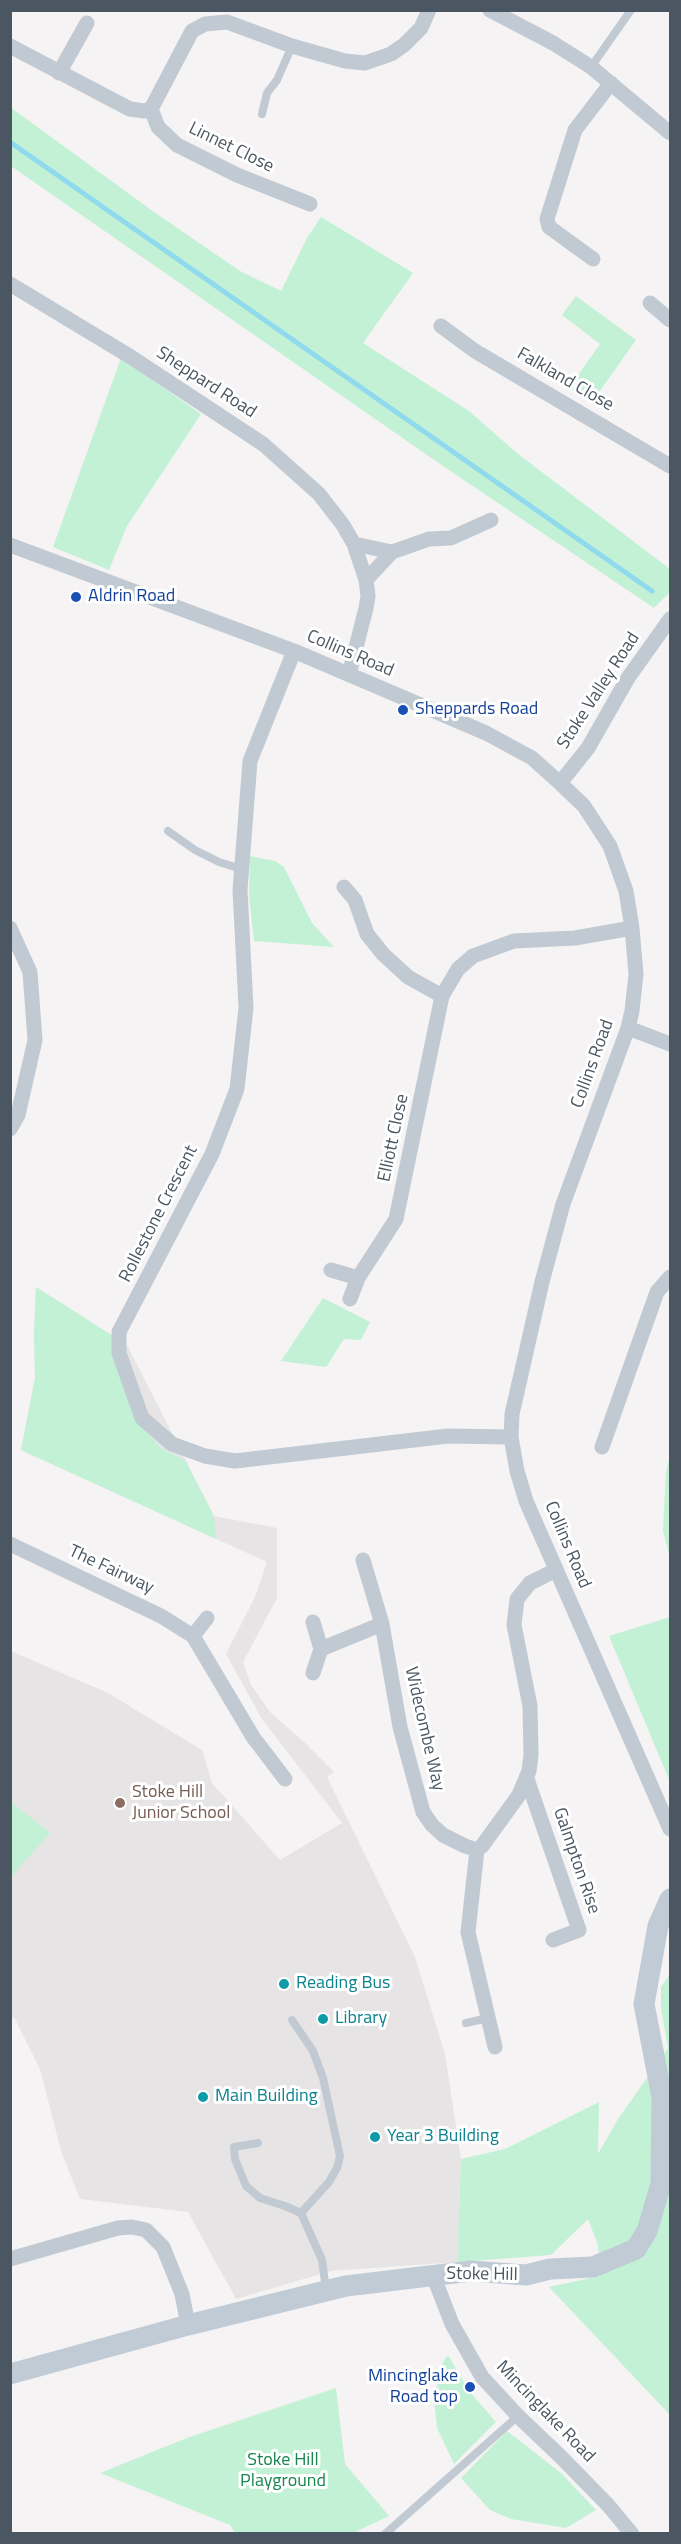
<!DOCTYPE html>
<html>
<head>
<meta charset="utf-8">
<style>
  body { margin:0 }
  #map { position:relative; width:681px; height:2544px; overflow:hidden; background:#f5f3f3; font-family:"Titillium Web",sans-serif }
  canvas { display:block }
  .frame { position:absolute; inset:0; border:12px solid #4a5661; pointer-events:none }
</style>
</head>
<body>
<div id="map">
<canvas width="681" height="2544"></canvas>
<div class="frame"></div>
</div>
<script>
const ctx = document.querySelector('canvas').getContext('2d');
ctx.lineJoin = 'round';
function fill(path, color) { ctx.fillStyle = color; ctx.fill(path, 'evenodd'); }
const shape = rows => new Path2D(rows.map(r => 'M' + r).join(''));
function strokePath(path, color, width, dash) { ctx.strokeStyle = color; ctx.lineWidth = width; ctx.lineCap = dash ? 'butt' : 'round'; ctx.setLineDash(dash || []); ctx.stroke(path); }
function label(font, color, halo, rows, align = 'center') {
  ctx.font = font + ' "Titillium Web",sans-serif'; ctx.lineWidth = 6; ctx.setLineDash([]); ctx.textBaseline = 'middle'; ctx.strokeStyle = halo; ctx.fillStyle = color; for (const [text, x, y, turn = 0] of rows) {
    ctx.save(); ctx.translate(x, y); ctx.rotate((+turn || 0) * Math.PI / 180); ctx.textAlign = isNaN(turn) ? turn : align; if (halo) ctx.strokeText(text, 0, 0); ctx.fillText(text, 0, 0); ctx.restore();
  }
}
fill(shape([
  [36,1287,127,1345,214,1516,277,1528,277,1598,243,1662,251,1685,270,1712,304,1742,334,1772,327,1777,415,1957,445,2054,461,2159,457,2262,331,2271,236,2299,188,2212,80,2199,61,2151,40,2069,14,2017,11,2020,11,1651,108,1693,202,1750,212,1783,280,1860,342,1823,262,1719,226,1654,255,1597,267,1562,21,1450,35,1378,34,1333]
]), '#e6e4e5');
fill(shape([
  [10,107,154,212,240,271,281,291,307,238,321,217,413,273,363,343,469,411,518,454,670,569,670,592,654,608,440,464,11,166],
  [576,296,636,340,592,402,569,388,600,344,562,315],
  [121,358,201,414,127,526,109,570,53,547],
  [250,856,275,861,284,867,312,923,334,947,254,941,249,895],
  [36,1287,113,1336,113,1359,119,1371,138,1420,160,1448,185,1460,214,1516,216,1539,21,1450,35,1378,34,1333],
  [323,1298,370,1322,361,1340,344,1339,326,1367,281,1361],
  [670,1455,670,1559,663,1530,666,1472],
  [670,1617,670,1782,609,1636],
  [11,1802,50,1833,11,1877],
  [670,1974,670,2415,549,2287,600,2276,598,2245,588,2219,551,2255,457,2262,461,2159,505,2149,599,2102,598,2154,618,2119,668,2048,661,2008,661,1987],
  [448,2355,469,2391,496,2422,454,2464,437,2428,434,2398,443,2362],
  [336,2388,345,2464,389,2516,353,2533,235,2533,230,2525,100,2473,187,2438],
  [507,2431,561,2473,596,2510,566,2528,511,2519,490,2510,461,2478]
]), '#c3f1d5');
strokePath(shape([
  [10,142,652,591]
]), '#90daee', 5);
strokePath(shape([
  [591,67,631,10],
  [262,114,267,93,277,80,292,46],
  [168,831,195,850,219,862,241,869],
  [292,2020,313,2051,323,2078,340,2156,337,2168,329,2182,301,2213,322,2260,326,2290],
  [466,2023,488,2018],
  [258,2143,234,2147,235,2159,246,2186,260,2198,285,2206,301,2213],
  [385,2534,518,2416]
]), '#c1cad2', 8);
strokePath(shape([
  [490,10,553,43,591,67,670,133],
  [10,46,105,96,130,109,144,111,151,109,192,31,205,24,227,22,292,46,345,61,365,63,391,54,404,45,421,28,429,10],
  [59,73,87,23],
  [151,109,158,127,177,145,237,175,310,204],
  [593,259,549,227,547,219,575,130,611,83],
  [10,284,131,357,263,444,319,494,343,525,354,544,366,580,368,596,366,608,349,675],
  [650,303,670,320],
  [441,326,475,351,670,466],
  [354,544,392,552],
  [10,545,294,651,486,733,532,758,560,783,584,806,610,846,626,891,632,928,636,974,632,1011,628,1028,563,1204,542,1282,512,1414,511,1437,517,1471,526,1501,670,1829],
  [366,580,392,552,429,539,451,538,491,520],
  [294,651,250,761,240,890,246,1008,237,1089,212,1154,119,1332,119,1353,142,1418,172,1444,205,1456,235,1461,448,1436,511,1437],
  [560,783,588,748,628,678,670,619],
  [344,887,355,900,367,934,383,954,408,977,442,996],
  [10,928,30,972,35,1040,18,1115,10,1129],
  [628,1028,670,1044],
  [331,1270,358,1278],
  [350,1299,358,1278,396,1219,442,996,458,969,473,956,514,941,575,938,632,928],
  [602,1447,657,1292,670,1277],
  [10,1544,161,1616,193,1636,253,1737,285,1779],
  [363,1560,382,1624],
  [313,1622,321,1649],
  [193,1636,207,1618],
  [313,1673,321,1649,382,1624,400,1727,423,1812,432,1825,443,1835,465,1846,477,1850],
  [527,1779,579,1930,553,1940],
  [495,2047,468,1932,477,1850,482,1846,519,1795,529,1771,531,1755,530,1706,514,1625,517,1599,530,1583,556,1570],
  [10,2259,118,2228,132,2227,146,2230,163,2247,182,2294,188,2325],
  [433,2275,452,2324,482,2377,518,2416,561,2457,608,2505,632,2534]
]), '#c1cad2', 15);
strokePath(shape([
  [10,2374,188,2325,346,2286,471,2271,526,2275,550,2269,593,2267,636,2249,647,2231,661,2184,662,2097,644,2004,658,1926,670,1899]
]), '#c1cbd6', 21);
for (const [x, y, r, color] of [
  [76,597,6,"#1a4fb4"],
  [403,710,6,"#1a4fb4"],
  [120,1803,6,"#8d6e63"],
  [284,1984,6,"#0f9aa8"],
  [323,2019,6,"#0f9aa8"],
  [203,2097,6,"#0f9aa8"],
  [375,2137,6,"#0f9aa8"],
  [470,2387,6,"#1a4fb4"]
]) { const dot = new Path2D(); dot.arc(x, y, r, 0, 2 * Math.PI); ctx.fillStyle = color; ctx.fill(dot); strokePath(dot, '#fff', 2); }
label('18px', '#4a5661', '#fff', [
  ["Linnet Close",231,148,26],
  ["Falkland Close",565,380,30],
  ["Sheppard Road",206,383,33],
  ["Collins Road",350,654,23],
  ["Stoke Valley Road",599,691,-57],
  ["Collins Road",593,1064,-70],
  ["Elliott Close",394,1138,-78],
  ["Rollestone Crescent",159,1214,-63],
  ["Collins Road",567,1545,67],
  ["The Fairway",111,1570,25],
  ["Widecombe Way",424,1729,77],
  ["Galmpton Rise",576,1861,71],
  ["Stoke Hill",482,2275,1],
  ["Mincinglake Road",545,2412,46]
]);
label('18px', '#164399', '#fff', [
  ["Aldrin Road",88,597],
  ["Sheppards Road",415,710],
  ["Mincinglake",458,2377,"right"],
  ["Road top",458,2398,"right"]
], 'left');
label('18px', '#785e54', '#fff', [
  ["Stoke Hill",132,1793],
  ["Junior School",132,1814]
], 'left');
label('18px', '#0d838f', '#fff', [
  ["Reading Bus",296,1984],
  ["Library",335,2019],
  ["Main Building",215,2097],
  ["Year 3 Building",387,2137]
], 'left');
label('18px', '#17864f', '#fff', [
  ["Stoke Hill",283,2461],
  ["Playground",283,2482]
]);
</script>
</body>
</html>
